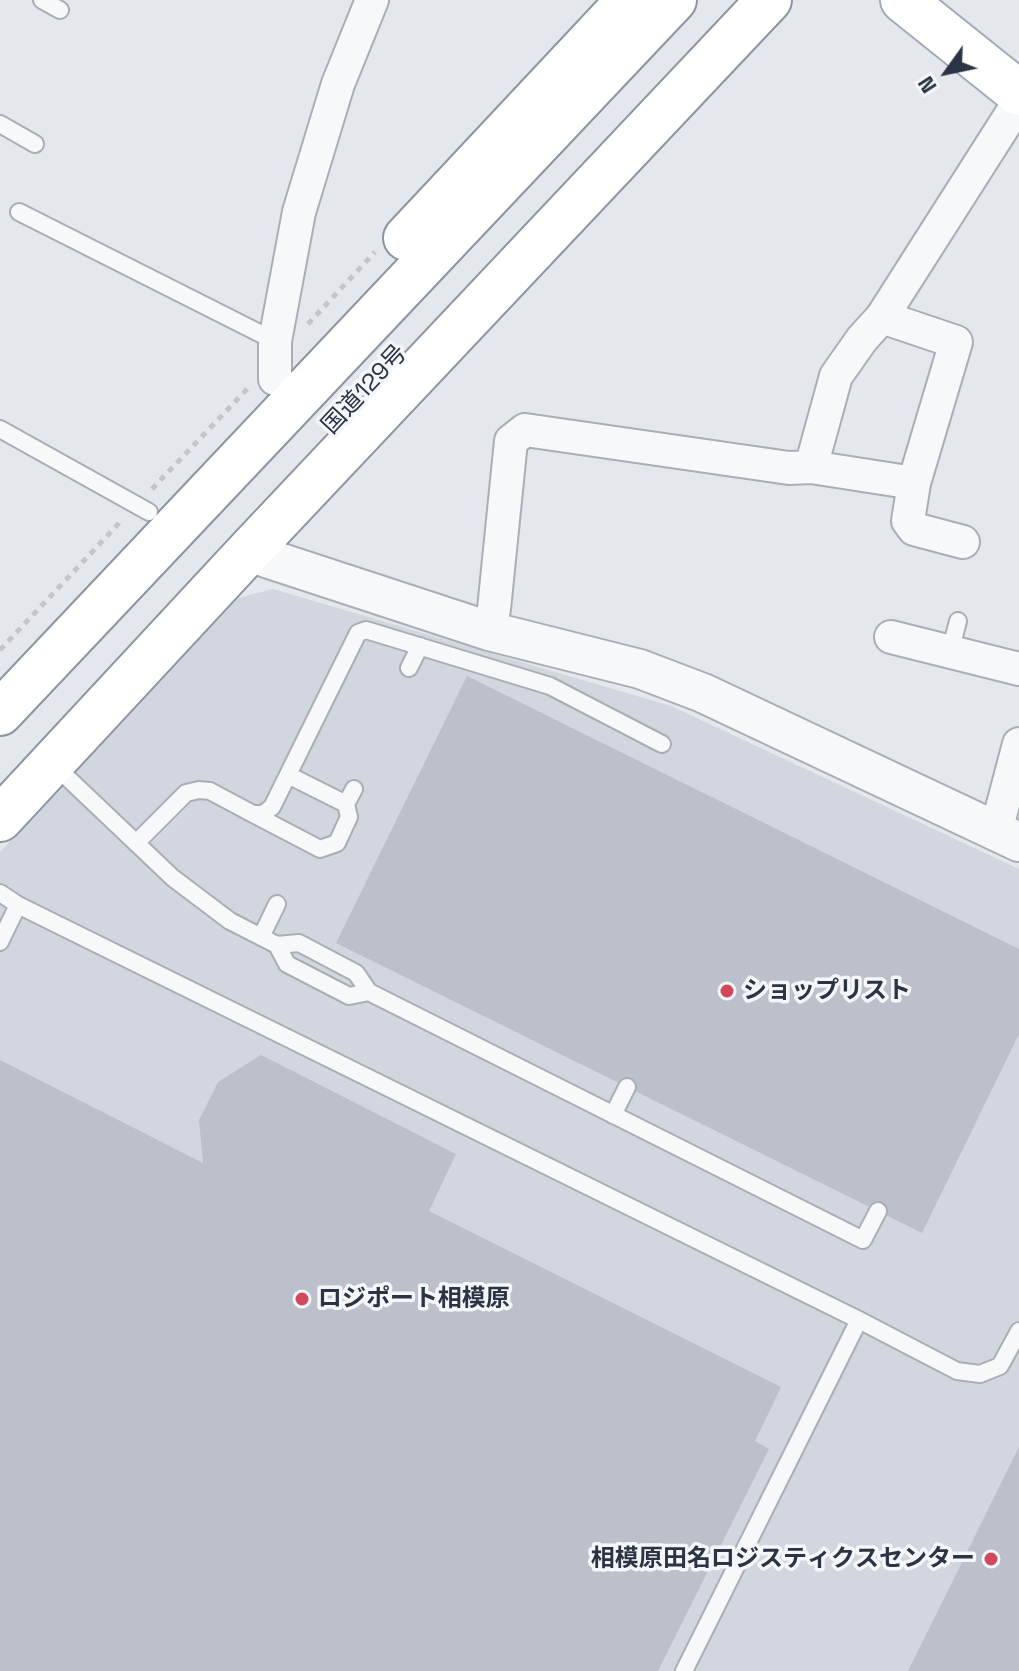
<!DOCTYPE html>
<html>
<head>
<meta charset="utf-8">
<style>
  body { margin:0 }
  #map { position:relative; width:1019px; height:1671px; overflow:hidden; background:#e4e7ec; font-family:"Space Grotesk",sans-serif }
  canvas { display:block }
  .north { position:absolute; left:907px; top:32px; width:80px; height:80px; -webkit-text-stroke:6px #f4f6f9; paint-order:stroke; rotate:237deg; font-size:22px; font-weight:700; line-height:32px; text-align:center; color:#2b3445 }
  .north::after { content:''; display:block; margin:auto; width:28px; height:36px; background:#2b3445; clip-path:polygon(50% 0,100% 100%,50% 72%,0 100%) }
</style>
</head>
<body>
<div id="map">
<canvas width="1019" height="1671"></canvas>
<div class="north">N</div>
</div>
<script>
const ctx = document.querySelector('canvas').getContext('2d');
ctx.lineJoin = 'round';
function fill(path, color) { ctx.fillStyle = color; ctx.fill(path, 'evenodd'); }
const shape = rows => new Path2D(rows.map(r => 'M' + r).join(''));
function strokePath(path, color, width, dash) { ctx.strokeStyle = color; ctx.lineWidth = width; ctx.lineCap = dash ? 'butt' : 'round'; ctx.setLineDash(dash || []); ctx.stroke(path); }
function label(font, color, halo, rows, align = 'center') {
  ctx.font = font + ' "Space Grotesk","Noto Sans JP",sans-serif'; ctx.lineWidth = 7; ctx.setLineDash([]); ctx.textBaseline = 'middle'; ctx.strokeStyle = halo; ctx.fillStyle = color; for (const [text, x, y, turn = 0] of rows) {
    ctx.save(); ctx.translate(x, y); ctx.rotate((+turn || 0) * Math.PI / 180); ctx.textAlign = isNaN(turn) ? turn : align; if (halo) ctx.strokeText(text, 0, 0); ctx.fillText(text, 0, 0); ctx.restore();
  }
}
fill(shape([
  [273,589,671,706,1019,869,1019,1671,0,1671,0,852,238,598]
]), '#d2d6de');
fill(shape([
  [467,676,1019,949,1019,1034,922,1233,336,943],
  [261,1055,456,1154,429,1211,781,1387,755,1441,769,1449,658,1671,0,1671,0,1060,203,1163,199,1120,218,1082],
  [1019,1447,1019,1671,908,1671]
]), '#bbc0ca');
const service = shape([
  [42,0,60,10],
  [0,124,35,144],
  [19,212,275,341],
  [0,429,149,512],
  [950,652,958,621],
  [409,668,420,646],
  [53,764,173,878,230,921,277,945,299,943,356,973,369,992,863,1240,878,1211],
  [288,775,346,804],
  [253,814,320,849,337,843,349,817,346,804,354,789],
  [136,843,186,793,199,790,210,791,253,814,263,814,272,807,358,633,366,630,550,686,662,744],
  [0,893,18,905,859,1320,957,1371,980,1374,1000,1366,1019,1331],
  [261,937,277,904],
  [0,942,18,905],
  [277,945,287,964,349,996,369,992],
  [613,1115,627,1087],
  [684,1671,859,1320]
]);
const minor = shape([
  [882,317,956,342,914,483,908,521,914,529,963,542],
  [275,379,275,341,299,212,338,84,372,0],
  [811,467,914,483],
  [489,631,494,609,511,441,525,430,789,468,811,467,836,376,862,339,882,317,1019,102],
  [891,637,1019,669],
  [996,831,1019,744]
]);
const tertiary = shape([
  [248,552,489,631,640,669,703,693,1019,842]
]);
const primary = shape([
  [903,0,1019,93]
]);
const trunk = shape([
  [406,238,629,0],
  [0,713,674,0],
  [0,819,248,552,769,0]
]);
strokePath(service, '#a9aeb7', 20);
strokePath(minor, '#a9aeb7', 36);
strokePath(tertiary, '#a9aeb7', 42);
strokePath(primary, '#a3abb8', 48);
strokePath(trunk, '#8b94a3', 48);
strokePath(shape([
  [308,324,375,252],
  [152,489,250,386],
  [0,650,123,519]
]), '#c2c5cb', 5, [6, 6]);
strokePath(service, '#f7f8fa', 16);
strokePath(minor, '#f7f8fa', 32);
strokePath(tertiary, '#f7f8fa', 38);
strokePath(primary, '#fff', 44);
strokePath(trunk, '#fff', 44);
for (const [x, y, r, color] of [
  [727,991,8,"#d1495b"],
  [302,1299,8,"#d1495b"],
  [991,1559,8,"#d1495b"]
]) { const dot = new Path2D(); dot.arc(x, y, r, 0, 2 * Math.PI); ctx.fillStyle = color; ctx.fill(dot); strokePath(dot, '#f4f6f9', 3); }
label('24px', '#2b3445', '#f4f6f9', [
  ["国道129号",365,390,-47]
]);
label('bold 24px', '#2b3445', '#f4f6f9', [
  ["ショップリスト",743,991],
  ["ロジポート相模原",318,1299],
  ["相模原田名ロジスティクスセンター",975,1559,"right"]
], 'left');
</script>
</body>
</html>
